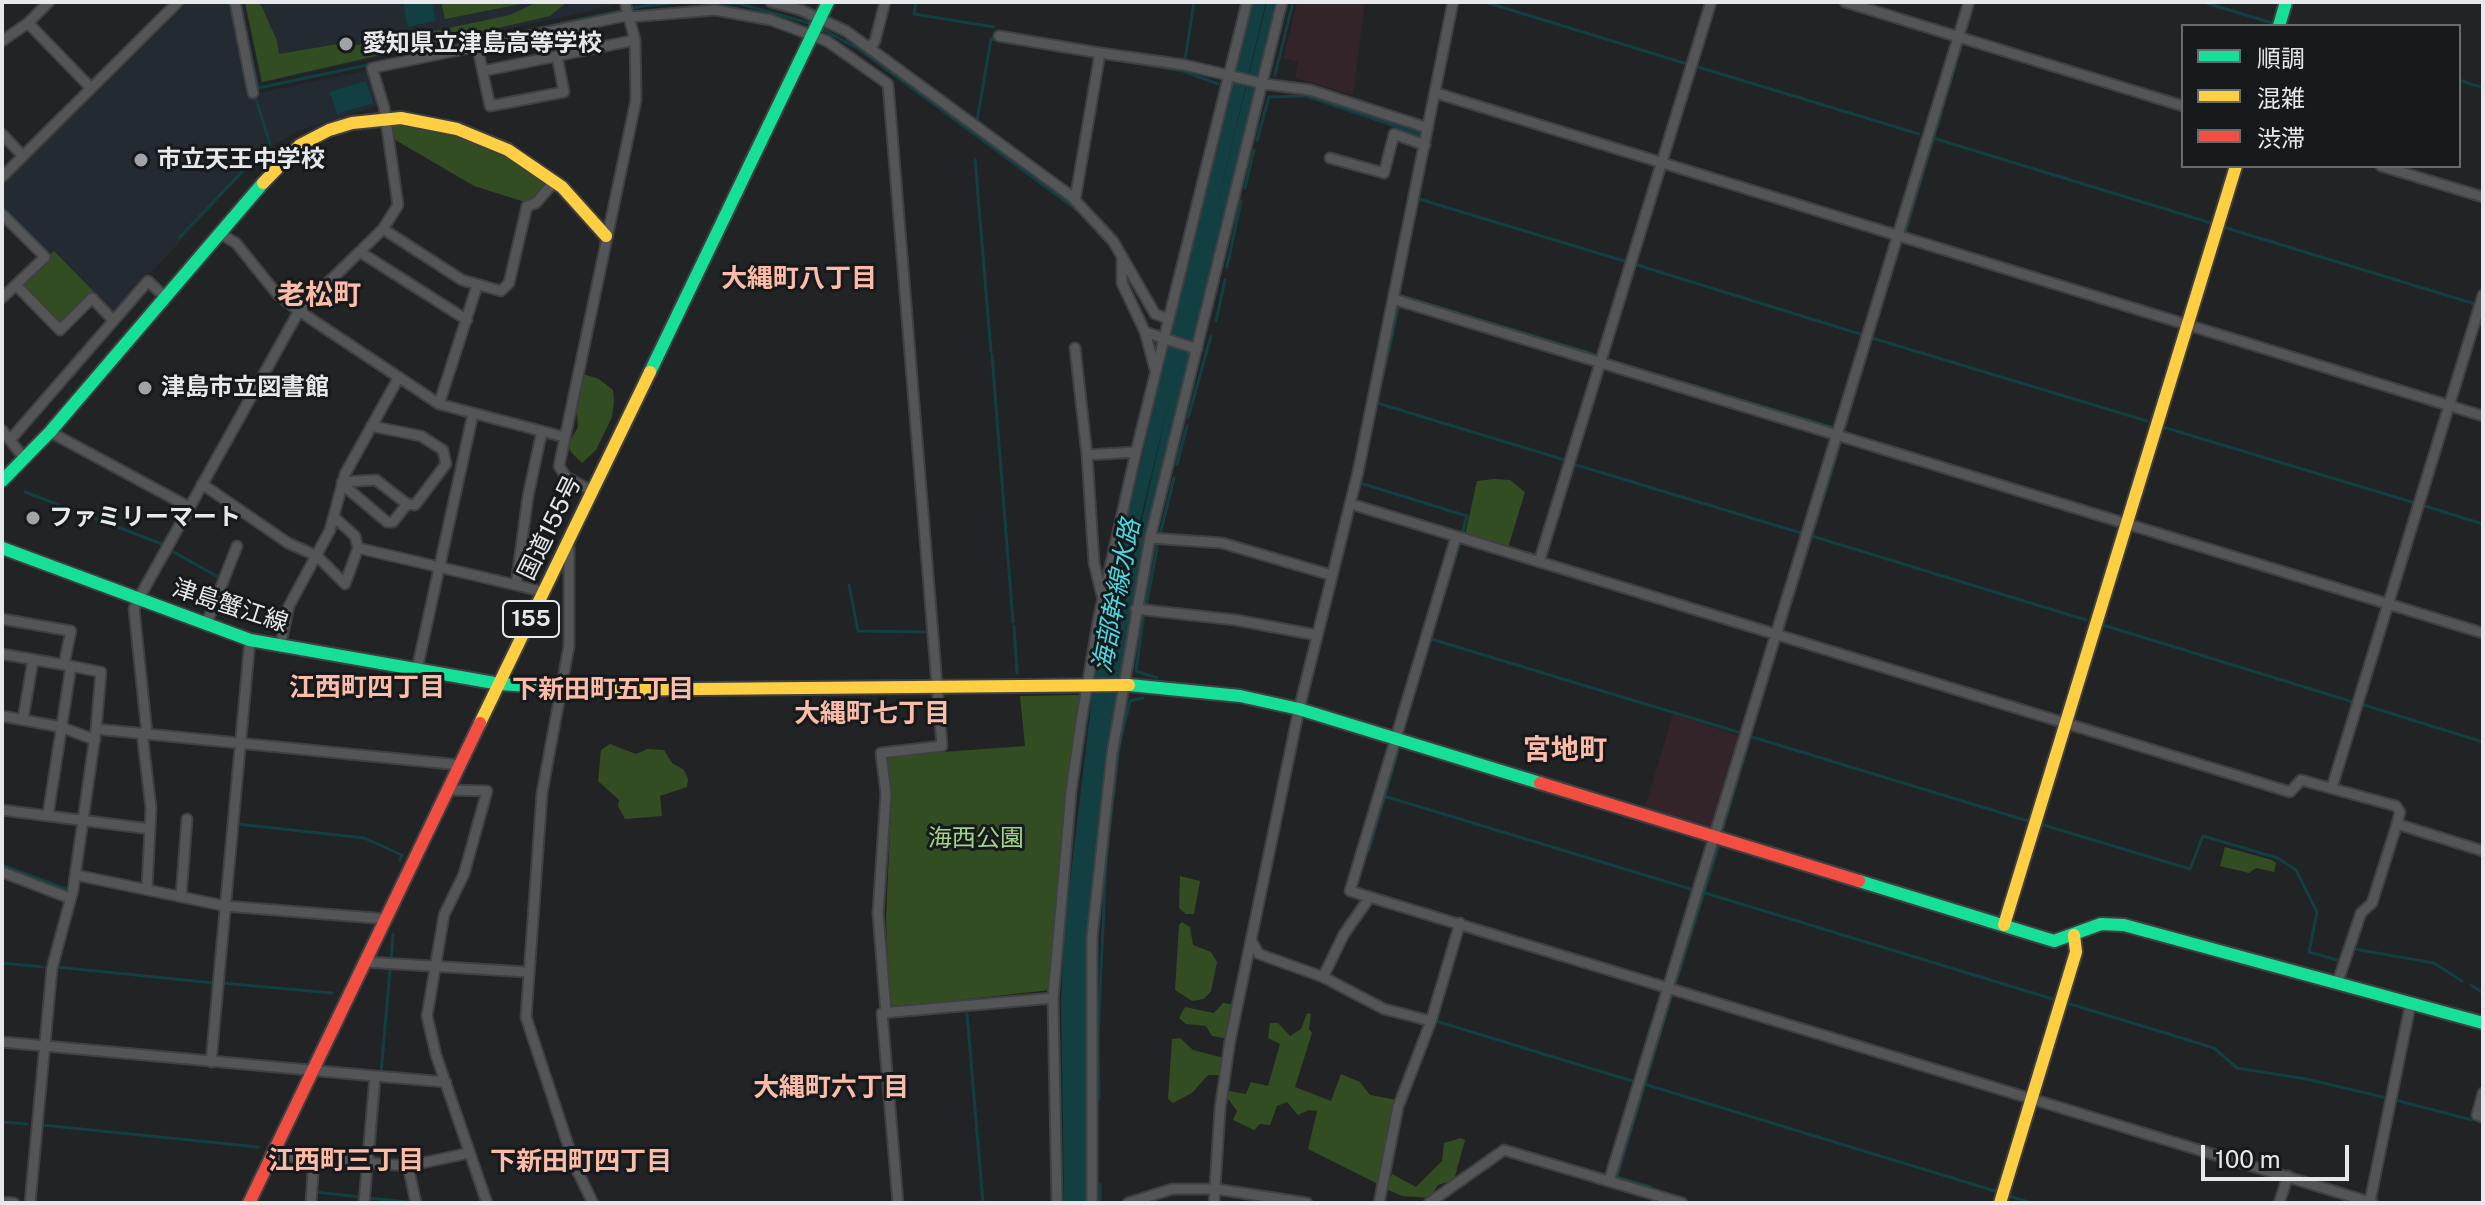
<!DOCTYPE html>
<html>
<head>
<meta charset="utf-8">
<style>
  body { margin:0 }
  #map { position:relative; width:2485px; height:1205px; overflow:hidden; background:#212325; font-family:"Public Sans","Noto Sans JP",sans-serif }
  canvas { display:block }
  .frame { position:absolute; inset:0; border:4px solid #e6e8eb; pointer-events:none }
  .legend { position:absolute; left:2181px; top:24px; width:280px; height:144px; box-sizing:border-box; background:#161a1d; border:2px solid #696c6f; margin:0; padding:10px 14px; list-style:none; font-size:24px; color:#e6e8eb }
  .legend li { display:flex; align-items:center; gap:16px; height:40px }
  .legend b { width:40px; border:2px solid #696c6f }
  .scale { position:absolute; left:2201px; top:1145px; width:148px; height:36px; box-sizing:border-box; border:4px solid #e6e8eb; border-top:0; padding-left:10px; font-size:24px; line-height:28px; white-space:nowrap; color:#e6e8eb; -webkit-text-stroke:6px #161a1d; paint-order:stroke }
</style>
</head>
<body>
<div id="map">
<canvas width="2485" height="1205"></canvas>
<div class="frame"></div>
<ul class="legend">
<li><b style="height:10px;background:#16e098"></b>順調</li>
<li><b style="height:10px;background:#ffcf43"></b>混雑</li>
<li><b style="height:10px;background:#f24e42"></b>渋滞</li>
</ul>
<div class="scale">100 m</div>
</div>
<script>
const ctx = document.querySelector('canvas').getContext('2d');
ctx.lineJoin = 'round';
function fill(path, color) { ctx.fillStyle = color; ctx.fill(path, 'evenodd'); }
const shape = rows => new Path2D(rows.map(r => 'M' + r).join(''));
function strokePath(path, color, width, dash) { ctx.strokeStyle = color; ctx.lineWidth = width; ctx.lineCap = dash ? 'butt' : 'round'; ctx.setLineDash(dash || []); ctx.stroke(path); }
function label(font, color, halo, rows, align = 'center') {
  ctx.font = font + ' "Public Sans","Noto Sans JP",sans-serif'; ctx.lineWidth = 6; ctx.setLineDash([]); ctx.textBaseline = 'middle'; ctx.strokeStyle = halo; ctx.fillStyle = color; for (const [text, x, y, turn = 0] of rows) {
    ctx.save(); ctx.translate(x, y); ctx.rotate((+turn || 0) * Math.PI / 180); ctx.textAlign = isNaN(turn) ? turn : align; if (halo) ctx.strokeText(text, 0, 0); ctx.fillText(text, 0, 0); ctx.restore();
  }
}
fill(shape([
  [1297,2,1365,2,1353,95,1295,78,1298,62,1283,58],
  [1673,714,1738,735,1711,827,1645,807]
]), '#332429');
fill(shape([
  [183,2,231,2,250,95,368,70,380,105,301,130,275,144,240,177,112,315,2,210,2,183],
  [244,2,617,2,618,5,261,83]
]), '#232a31');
fill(shape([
  [245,2,259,2,262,7,277,41,279,54,344,43,358,45,444,29,510,15,537,2,566,3,550,16,262,82],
  [441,2,531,2,445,19],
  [397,123,447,132,487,146,546,182,544,189,528,203,474,186,392,138,390,128],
  [54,251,94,292,60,326,22,287,23,282],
  [583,374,599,379,613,390,614,402,612,417,596,450,582,463,571,452,568,444,578,427,576,407],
  [1494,479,1510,480,1525,492,1508,548,1465,535,1477,481],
  [1080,695,1058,875,1050,990,895,1007,890,1003,886,920,891,806,886,760,888,756,1025,746,1020,696],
  [610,744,636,754,647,749,664,750,672,763,684,770,688,779,687,787,660,796,662,816,625,819,618,806,619,800,598,781,601,750],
  [2225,847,2272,860,2276,863,2274,872,2256,868,2249,873,2220,866],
  [1180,876,1200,881,1194,914,1186,914,1179,908],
  [1182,922,1190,927,1193,945,1211,952,1217,962,1211,991,1204,999,1192,1001,1175,990,1179,925],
  [1223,1003,1236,1005,1228,1039,1212,1036,1206,1026,1186,1024,1179,1018,1185,1007,1214,1013],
  [1307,1013,1311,1014,1309,1029,1312,1033,1295,1087,1331,1101,1341,1074,1360,1082,1370,1095,1397,1100,1380,1185,1308,1149,1317,1111,1309,1110,1298,1115,1287,1102,1277,1106,1270,1125,1260,1124,1254,1130,1233,1120,1237,1111,1226,1096,1229,1091,1246,1094,1251,1082,1268,1086,1280,1044,1268,1038,1270,1023,1278,1023,1290,1036,1301,1029],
  [1180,1038,1193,1050,1224,1058,1220,1075,1208,1075,1192,1093,1173,1103,1168,1099,1172,1039],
  [1461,1138,1465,1140,1454,1180,1438,1185,1430,1198,1402,1196,1386,1189,1392,1174,1416,1187,1442,1161,1444,1143]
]), '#324d22');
fill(shape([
  [403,2,432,2,436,21,408,27],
  [1251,2,1266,2,1214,218,1267,2,1277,2,1141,564,1117,690,1089,932,1086,1007,1089,1203,1064,1203,1061,998,1065,923,1093,689,1117,560],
  [1170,397,1132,564,1104,709,1130,563],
  [366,81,373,103,337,114,330,92]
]), '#123f42');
strokePath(shape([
  [712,2,740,4,809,23],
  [916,2,914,14,994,27],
  [1485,2,1684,63],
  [2203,2,2272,23],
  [243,17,258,88,372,64],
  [820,28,859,49,1081,213],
  [1185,60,1194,2],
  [383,61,643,6,681,2],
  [1129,62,1183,71,1218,84],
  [1698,67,1919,134],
  [1275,75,1293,2],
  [2459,80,2483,88],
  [255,96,270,144,261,152],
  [977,121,991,39,1065,52],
  [1429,138,1399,295,1593,354],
  [1933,138,2211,223],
  [1257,140,1269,97,1306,96,1422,135],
  [975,159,991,352],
  [1245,188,1254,150],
  [1419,199,1624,261],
  [2223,227,2475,304],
  [1906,230,1962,43],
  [179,238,255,158],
  [1637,265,1860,334],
  [1227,267,1241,201],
  [1399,305,1377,403,1565,460],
  [1216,321,1225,280],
  [1872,338,2147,421],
  [992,355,1013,622],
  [1609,360,1831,427],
  [1375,413,1377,403],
  [1188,418,1211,336],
  [1845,427,1900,244],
  [2163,427,2415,503],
  [1364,463,1373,421],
  [1177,464,1187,426],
  [1573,464,1801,533],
  [1362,474,1360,483,1467,516,1462,534],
  [25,492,162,544],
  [2425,506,2483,524],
  [1160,535,1174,478],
  [1812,536,2086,620],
  [170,550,220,578],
  [849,585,858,631,927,632],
  [1146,607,1158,543],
  [1144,613,1136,671,1157,678],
  [2103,625,2353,702],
  [1014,627,1017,673],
  [1783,629,1840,444],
  [1431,639,1741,733],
  [1416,687,1460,542],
  [2364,705,2483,742],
  [1407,717,1414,693],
  [1402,733,1405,722],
  [1749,736,2028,821],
  [1384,796,1694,890],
  [237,824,364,838,402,855,400,860],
  [2040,824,2190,869,2203,836,2278,858,2296,870,2317,912,2309,952,2341,961],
  [1722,831,1778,645],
  [1369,850,1398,751],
  [2,865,66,889],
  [1702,892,2056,1000],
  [391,960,393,934],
  [2,963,43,967],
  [2349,964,2354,949,2434,963,2462,981],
  [57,967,214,983],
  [1676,982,1718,848],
  [222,983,332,993],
  [2471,985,2483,993],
  [2067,1003,2214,1048,2237,1068,2306,1079,2383,1097],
  [967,1014,983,1203],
  [1436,1021,1632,1081],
  [381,1073,390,970],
  [1644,1084,1995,1191],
  [1099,1099,1098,1038,1106,860,1119,747,1130,701,1143,698],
  [2395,1100,2472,1120],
  [2,1122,27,1124],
  [2480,1122,2483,1123],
  [42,1125,258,1147],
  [374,1152,380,1081],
  [1100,1184,1100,1201],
  [1651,1187,1617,1177,1672,994],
  [315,1192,361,1197],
  [2009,1196,2032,1203],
  [368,1198,408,1202]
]), '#123f42', 3);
const street = shape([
  [235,2,253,93],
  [771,2,801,10,846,31,1071,196,1113,241,1155,314,1169,319],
  [1845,2,2183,106],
  [630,17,715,10,771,20,827,41,888,84,942,746,881,753,886,794,878,913,886,1013],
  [28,23,91,88],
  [999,36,1100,53],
  [2,41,28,23,49,2],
  [477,45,490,106,564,92,557,56,635,40],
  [870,47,875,41,885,2],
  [483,71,557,56],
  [1436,93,2483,416],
  [2,134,23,156],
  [1330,158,1384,173,1394,134,1425,145],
  [2381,166,2483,197],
  [2,177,178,2],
  [1075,200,1100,53,1185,65,1265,84,1310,90,1428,128],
  [2,214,45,257,2,298],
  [383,229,462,280,501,291,509,283,527,206,536,203,554,182],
  [219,233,236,243,277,294,299,311,439,404,564,437],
  [360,252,467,320],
  [1122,259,1122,283,1145,332,1197,349],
  [16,285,60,330,92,298,113,320],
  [1393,299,2483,633],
  [1145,332,1155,369],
  [1075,348,1087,455],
  [439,404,477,286],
  [2,430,24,458],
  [50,432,189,507],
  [10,440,148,281,165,297],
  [342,482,376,480,407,504,415,505,446,464,443,450,421,436,371,426],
  [202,484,288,543,317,556,345,584,358,548],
  [342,484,387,522,393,522,407,504],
  [592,491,566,477,559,466,636,100,635,40,625,2],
  [1351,504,2290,792,2301,780,2396,806,2400,812,2397,824,2483,851],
  [334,517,355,536,358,548,516,585,528,496,542,431],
  [1456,537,1350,891,2373,1203],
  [1150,538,1222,543,1331,575],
  [569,546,569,646,542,793,526,1017,575,1166,593,1203],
  [1539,562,1711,2],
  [516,585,544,592],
  [1103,600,1094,563,1087,455,1136,452],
  [1136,609,1236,620,1316,635],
  [2,619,71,631,64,664],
  [206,625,237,546],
  [280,647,289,606,330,530,345,474,399,377],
  [2,654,71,666,48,815],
  [71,666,101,672,96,729],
  [417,669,473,414],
  [2,716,61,727,95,740],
  [23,719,33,660],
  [142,733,151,808,147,888],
  [147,734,461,765],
  [2332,787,2483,295],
  [449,790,487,791,464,874,444,915,427,1016,436,1055,487,1203],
  [2,810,150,829],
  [2,872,69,898],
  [76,875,225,906,387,919],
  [181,896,187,819],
  [1252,942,1259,954,1323,977,1384,1009,1431,1021],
  [366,962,527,972],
  [1323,977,1344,934,1370,897],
  [2338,981,2361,913,2372,903,2397,824],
  [2,1042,375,1076],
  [211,1062,250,640],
  [2483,1093,2477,1115,2483,1117],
  [272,1155,408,1166,469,1153],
  [408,1166,416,1203],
  [1609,1181,1969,2],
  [2370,1201,2411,1002],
  [2,1202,14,1203],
  [30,1203,52,968,73,890,96,729,147,734,134,609,139,598,299,311,383,229,398,205,384,107,372,68,630,15],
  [311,1203,314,1158],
  [364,1203,375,1076,446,1082],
  [898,1203,882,1013,1053,998],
  [1057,1203,1053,998,1071,792,1081,722,1099,616,1136,452,1247,2],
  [1092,1203,1092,937,1112,754,1150,538,1282,2],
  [1128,1203,1172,1189,1216,1189,1307,1203],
  [1214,1203,1220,1109,1230,1041,1299,709,1358,472,1453,2],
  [1379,1203,1398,1107,1431,1021,1460,923],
  [1429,1203,1504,1150,1682,1203],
  [2279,1203,2288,1176]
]);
const fast = shape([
  [2279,26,2286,2],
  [650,372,828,2],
  [2,481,50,432,263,183],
  [2,548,250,640,500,684,590,690],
  [1129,685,1240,696,1299,709,1540,783],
  [1859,881,2054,941,2101,924,2124,925,2483,1023]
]);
const slow = shape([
  [263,183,300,145,329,130,352,123,401,118,457,129,508,150,562,187,606,236],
  [590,690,1129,685],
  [480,723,650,372],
  [2004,925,2236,166],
  [2000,1203,2076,952,2074,935]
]);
const jam = shape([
  [1540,783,1859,881],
  [249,1203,480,723]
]);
strokePath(street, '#3f4042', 13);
strokePath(fast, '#3f4042', 16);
strokePath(slow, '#3f4042', 16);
strokePath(jam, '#3f4042', 16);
strokePath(street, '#545557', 9);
strokePath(fast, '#16e098', 12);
strokePath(slow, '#ffcf43', 12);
strokePath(jam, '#f24e42', 12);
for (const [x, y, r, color] of [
  [346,44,8,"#a1a3a6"],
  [141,160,8,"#a1a3a6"],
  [145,388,8,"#a1a3a6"],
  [33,518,8,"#a1a3a6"]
]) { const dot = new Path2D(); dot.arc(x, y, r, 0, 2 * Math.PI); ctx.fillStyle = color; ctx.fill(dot); strokePath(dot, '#161a1d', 3); }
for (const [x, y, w] of [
  [531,619,56]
]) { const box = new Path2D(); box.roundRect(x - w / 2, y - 18, w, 36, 6); ctx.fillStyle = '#161a1d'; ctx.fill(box); strokePath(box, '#e6e8eb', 2); }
label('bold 22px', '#e6e8eb', null, [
  ["155",531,619]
]);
label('bold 24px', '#e6e8eb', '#161a1d', [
  ["愛知県立津島高等学校",362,44],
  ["市立天王中学校",157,160],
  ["津島市立図書館",161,388],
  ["ファミリーマート",49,518]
], 'left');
label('24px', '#e6e8eb', '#161a1d', [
  ["国道155号",550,528,-64],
  ["津島蟹江線",230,606,18]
]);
label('24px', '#a2d487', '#161a1d', [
  ["海西公園",976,839]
]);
label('bold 26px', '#fdbca8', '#161a1d', [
  ["大縄町八丁目",799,279],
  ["江西町四丁目",367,688],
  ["下新田町五丁目",603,690],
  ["大縄町七丁目",872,714],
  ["大縄町六丁目",831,1088],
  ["江西町三丁目",346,1161],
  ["下新田町四丁目",581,1162]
]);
label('italic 26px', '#4cd6de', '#161a1d', [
  ["海部幹線水路",1117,596,-79]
]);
label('bold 28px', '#fdbca8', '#161a1d', [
  ["老松町",319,295],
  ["宮地町",1565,750]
]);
</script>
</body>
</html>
